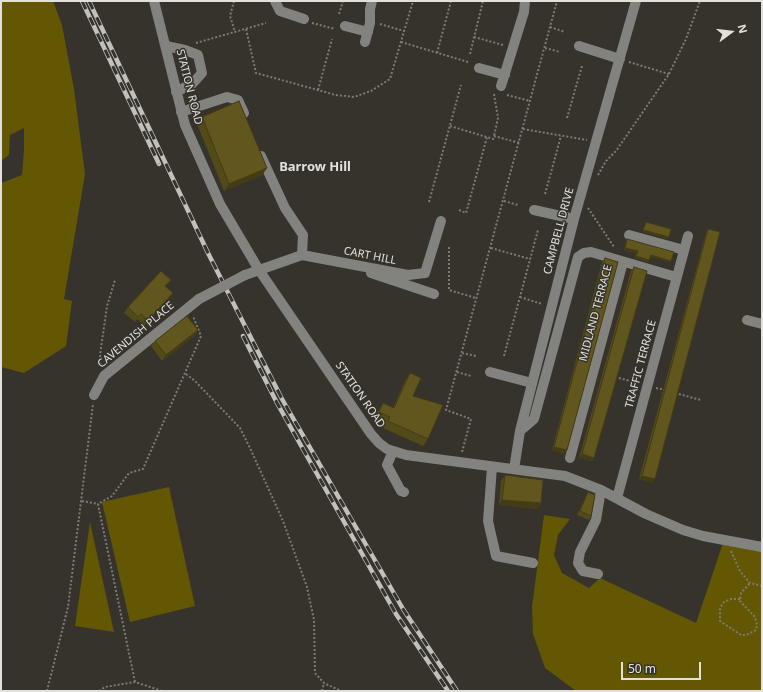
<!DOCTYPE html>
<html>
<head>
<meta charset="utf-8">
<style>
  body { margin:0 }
  #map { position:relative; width:763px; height:692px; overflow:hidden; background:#35332c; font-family:"Noto Sans",sans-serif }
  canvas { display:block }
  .frame { position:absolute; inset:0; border:2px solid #e1e0db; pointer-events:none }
  .north { position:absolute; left:711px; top:12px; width:40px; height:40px; -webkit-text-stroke:3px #35332c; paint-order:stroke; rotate:75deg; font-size:11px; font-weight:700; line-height:16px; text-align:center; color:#e1e0db }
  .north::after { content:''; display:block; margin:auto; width:14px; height:18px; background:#e1e0db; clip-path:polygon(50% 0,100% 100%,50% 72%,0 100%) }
  .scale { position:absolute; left:621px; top:662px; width:80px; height:18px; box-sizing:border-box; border:2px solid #e1e0db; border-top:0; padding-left:5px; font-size:12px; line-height:14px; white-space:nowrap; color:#e1e0db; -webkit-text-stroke:3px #35332c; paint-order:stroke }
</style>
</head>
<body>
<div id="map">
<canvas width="763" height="692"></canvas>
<div class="frame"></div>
<div class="north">N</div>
<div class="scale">50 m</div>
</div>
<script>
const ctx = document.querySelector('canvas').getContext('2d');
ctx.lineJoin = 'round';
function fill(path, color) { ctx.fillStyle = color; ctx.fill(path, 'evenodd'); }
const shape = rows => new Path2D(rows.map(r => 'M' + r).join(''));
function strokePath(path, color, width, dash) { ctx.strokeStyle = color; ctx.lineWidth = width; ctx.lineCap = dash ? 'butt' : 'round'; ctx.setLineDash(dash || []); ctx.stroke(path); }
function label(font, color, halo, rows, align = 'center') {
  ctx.font = font + ' "Noto Sans",sans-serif'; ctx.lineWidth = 3; ctx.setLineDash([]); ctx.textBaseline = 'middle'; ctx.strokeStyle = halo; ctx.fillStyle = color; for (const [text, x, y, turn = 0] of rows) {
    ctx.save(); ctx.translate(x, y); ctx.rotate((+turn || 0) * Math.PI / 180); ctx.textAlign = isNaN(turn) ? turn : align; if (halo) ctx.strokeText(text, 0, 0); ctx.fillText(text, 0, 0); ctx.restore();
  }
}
fill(shape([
  [1,1,53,1,62,25,74,89,85,174,64,299,72,301,66,346,24,373,1,367,1,183,22,175,24,150,24,128,10,135,9,155,1,161],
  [169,487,195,606,130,622,102,502],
  [544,515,570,519,558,535,554,555,562,573,589,588,600,578,696,623,723,543,762,550,762,691,576,691,545,668,533,634,532,607],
  [90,522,114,632,75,626]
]), '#635703');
strokePath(shape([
  [234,1,230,16,235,32],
  [603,2,603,1],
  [339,14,343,1],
  [312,23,335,29],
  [380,24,404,31],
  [550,27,565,32],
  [246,29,256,73,336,95,354,97,371,91,390,79,413,1],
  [474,37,503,45],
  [401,42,468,62],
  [196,43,266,23],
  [545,48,560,52],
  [437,53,451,1],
  [470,54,483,1],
  [629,62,669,74],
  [318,90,332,39],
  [494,94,498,118,494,136],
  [507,95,530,101],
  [567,118,582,66],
  [450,126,493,139,494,136,520,143],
  [523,129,587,140],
  [598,175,606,161,616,151,669,74,686,39,700,1],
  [545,194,561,136],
  [504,201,518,205],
  [429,202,461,85],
  [588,208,614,247],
  [459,210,466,213,487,137],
  [449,247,449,290,476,298],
  [491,248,530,259],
  [520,297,542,304],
  [462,353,476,356],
  [504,356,538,230],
  [101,365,100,355,107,306,115,280],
  [457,372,471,376],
  [186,374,195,381,240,428,250,448,283,521,307,587,314,620,315,673,324,683,341,691],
  [615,377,638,383],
  [656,388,665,390],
  [675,393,701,400],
  [462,452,471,419,446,410,557,1],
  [82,501,98,504],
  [731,551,740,571,750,583,762,586],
  [740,599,731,599,724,602,720,608,720,621,741,635,746,635,756,630,757,625,755,617,740,601,741,593,750,583],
  [135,682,98,504,112,496,129,473,143,469,201,336,193,316],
  [47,691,68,607,93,404],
  [99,691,105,687,135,682,162,691],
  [322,691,324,683]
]), '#7d7b75', 2, [2, 2]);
strokePath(shape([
  [154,1,185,125,220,204,259,270,371,434,379,443,387,449,406,455,565,476,601,490,646,514,683,530,703,536,762,547],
  [275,1,280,11,304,19],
  [345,26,368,32],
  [365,42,370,23,370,9,372,1],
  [166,46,185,50,198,55,202,73,193,83,176,92],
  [579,46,620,59],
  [479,68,505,75],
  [501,86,524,12,525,1],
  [181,112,227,97,238,100,244,113],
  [261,156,285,208,303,235,302,255],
  [534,210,574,219],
  [629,235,684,250],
  [371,273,434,294],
  [245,275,302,255,408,275,425,273,441,221],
  [747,320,762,324],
  [490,372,532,383],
  [94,395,104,376,199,299],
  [520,431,534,419,578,257,584,253,591,252,676,277],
  [393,451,387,465,401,491,404,492],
  [570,458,623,262],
  [492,467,488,521,496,556,533,563],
  [514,469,520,431,574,219,636,1],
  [617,498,688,236],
  [598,574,583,571,578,563,580,552,596,520,601,490]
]), '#82827e', 10);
const rail = shape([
  [82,1,159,164],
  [89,1,208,253,282,399,403,609,457,691],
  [243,336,277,403,396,614,448,691]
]);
strokePath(rail, '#c2c0bb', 4.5);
strokePath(rail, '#35332c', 3, [9]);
strokePath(shape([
  [199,299,245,275]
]), '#82827e', 10);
fill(shape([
  [202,117,267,168,262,175,224,191,197,124],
  [708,229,652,483,639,479,706,233],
  [627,239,671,261,670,262,650,257,648,262,635,258,636,253,624,250,626,241],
  [605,258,567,450,564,454,552,450,602,262],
  [634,267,592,461,579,458,631,271],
  [166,287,173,293,169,299,145,326,137,319,135,322,124,313,128,307],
  [198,330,194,336,162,361,151,346,155,341],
  [410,373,413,396,428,439,423,446,383,428,385,424,374,419,378,411,383,403,393,408,405,381],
  [505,475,541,503,538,509,499,505,501,481],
  [588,492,591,516,589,520,577,515,586,496]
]), '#534a1a');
fill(shape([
  [267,168,262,175,224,191,229,184],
  [643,230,669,237,668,239,642,232],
  [625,248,638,251,636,253,624,250],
  [651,255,671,261,670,262,650,257],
  [636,256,649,260,648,262,635,258],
  [173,293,169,299,145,326,148,320],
  [198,330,194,336,162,361,166,355],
  [554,447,567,450,564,454,552,450],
  [582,454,594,458,592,461,579,458],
  [642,476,655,479,652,483,639,479],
  [502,500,541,503,538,509,499,505]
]), '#433c15');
const building = shape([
  [239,101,267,168,229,184,202,117,239,101],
  [646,222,671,229,669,237,643,230,646,222],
  [708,229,720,232,655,479,642,476,708,229],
  [627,239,674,252,671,261,651,255,649,260,636,256,638,251,625,248,627,239],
  [605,258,618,262,567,450,554,447,605,258],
  [634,267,647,271,594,458,582,454,634,267],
  [161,271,171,280,165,286,173,293,148,320,141,314,138,317,128,307,161,271],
  [187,316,198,330,166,355,155,341,187,316],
  [410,373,421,378,413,396,443,405,428,439,388,421,390,417,379,412,383,403,394,408,410,373],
  [505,475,543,480,541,503,502,500,505,475],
  [588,492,595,495,591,516,580,511,588,492]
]);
fill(building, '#60561e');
strokePath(building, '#433c15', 1);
label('11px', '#e1e0db', '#35332c', [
  ["STATION ROAD",189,87,76],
  ["CAMPBELL DRIVE",559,231,-75],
  ["CART HILL",370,256,11],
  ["MIDLAND TERRACE",596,313,-75],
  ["CAVENDISH PLACE",136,335,-40],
  ["TRAFFIC TERRACE",641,364,-75],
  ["STATION ROAD",360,395,55]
]);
label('bold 13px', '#e1e0db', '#35332c', [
  ["Barrow Hill",315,167]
]);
</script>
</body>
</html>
